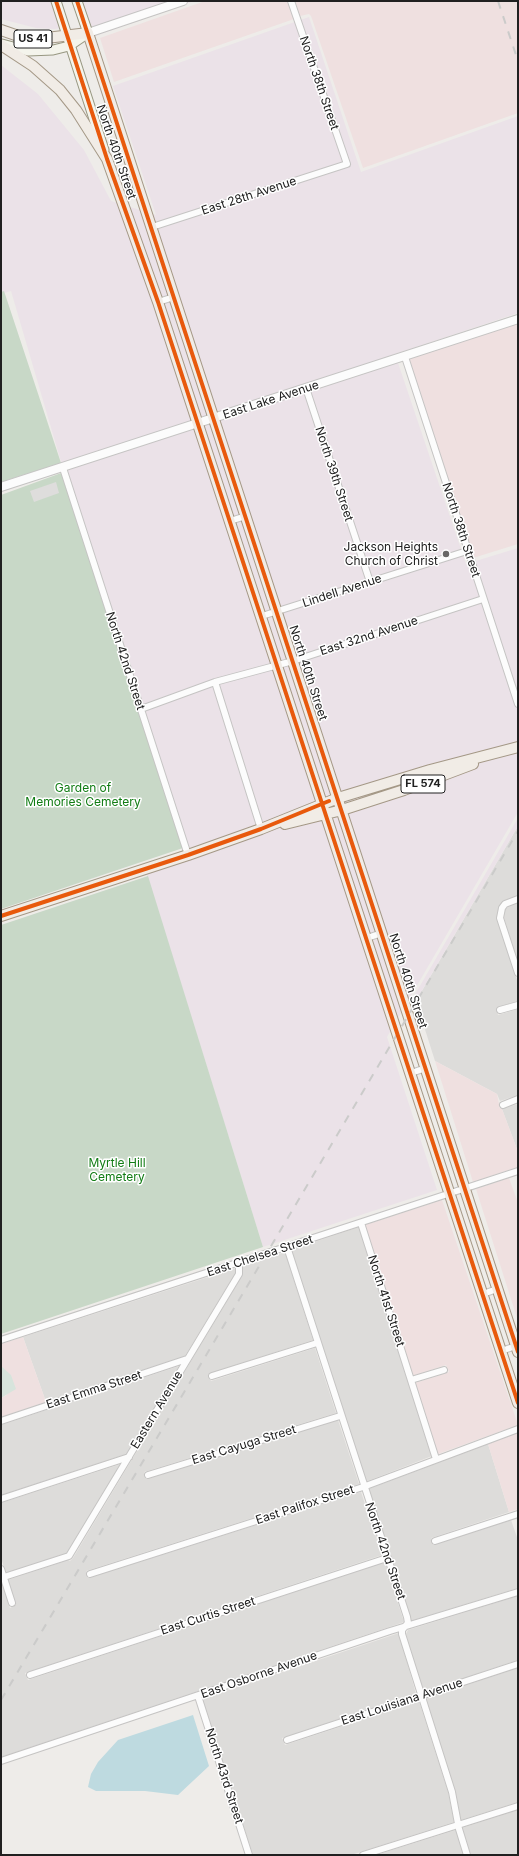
<!DOCTYPE html>
<html>
<head>
<meta charset="utf-8">
<style>
  body { margin:0 }
  #map { position:relative; width:519px; height:1856px; overflow:hidden; background:#eeece9; font-family:Inter,sans-serif }
  canvas { display:block }
  .frame { position:absolute; inset:0; border:2px solid #202020; pointer-events:none }
</style>
</head>
<body>
<div id="map">
<canvas width="519" height="1856"></canvas>
<div class="frame"></div>
</div>
<script>
const ctx = document.querySelector('canvas').getContext('2d');
ctx.lineJoin = 'round';
function fill(path, color) { ctx.fillStyle = color; ctx.fill(path, 'evenodd'); }
const shape = rows => new Path2D(rows.map(r => 'M' + r).join(''));
function strokePath(path, color, width, dash) { ctx.strokeStyle = color; ctx.lineWidth = width; ctx.lineCap = dash ? 'butt' : 'round'; ctx.setLineDash(dash || []); ctx.stroke(path); }
function label(font, color, halo, rows, align = 'center') {
  ctx.font = font + ' Inter,sans-serif'; ctx.lineWidth = 3; ctx.setLineDash([]); ctx.textBaseline = 'middle'; ctx.strokeStyle = halo; ctx.fillStyle = color; for (const [text, x, y, turn = 0] of rows) {
    ctx.save(); ctx.translate(x, y); ctx.rotate((+turn || 0) * Math.PI / 180); ctx.textAlign = isNaN(turn) ? turn : align; if (halo) ctx.strokeText(text, 0, 0); ctx.fillText(text, 0, 0); ctx.restore();
  }
}
fill(shape([
  [518,826,518,895,503,901,497,913,497,919,518,983,518,1001,496,1008,498,1015,518,1009,518,1095,500,1101,497,1094,435,1061,416,1001],
  [518,903,518,962,504,918,505,910,508,907],
  [518,1104,518,1152,502,1109],
  [359,1227,432,1456,365,1482,291,1250],
  [285,1252,313,1340,208,1374,211,1381,315,1348,336,1413,144,1472,146,1479,338,1420,359,1484,86,1571,88,1578,361,1492,382,1555,25,1673,28,1680,385,1562,404,1622,1,1757,1,1581,10,1608,16,1605,8,1580,68,1560,70,1561,73,1558,242,1276,243,1266],
  [236,1268,236,1272,185,1356,46,1402,23,1337],
  [179,1366,127,1454,1,1495,1,1425],
  [488,1444,509,1512,431,1538,433,1545,511,1520,518,1540,518,1588,411,1621,368,1489],
  [121,1464,67,1553,6,1573,1,1558,1,1503],
  [518,1596,518,1660,423,1692,406,1634,408,1630],
  [399,1633,416,1694,282,1738,285,1745,419,1701,448,1792,454,1822,351,1855,253,1855,202,1699],
  [518,1668,518,1802,461,1820,455,1790,425,1699],
  [518,1810,518,1855,471,1855,462,1828],
  [456,1830,464,1855,376,1855]
]), '#dddcda');
fill(shape([
  [205,1,288,1,294,19,114,82,100,38],
  [295,1,518,1,518,113,363,168,311,16,309,14,300,16],
  [518,323,518,544,473,558,409,359],
  [435,1061,497,1094,500,1109,502,1109,518,1152,518,1167,473,1182],
  [509,1178,518,1203,518,1321,476,1189],
  [442,1200,518,1425,438,1454,415,1383,449,1372,446,1365,413,1376,365,1225],
  [23,1337,46,1402,1,1417,1,1398,7,1395,1,1366,1,1344],
  [518,1433,518,1509,509,1512,488,1444]
]), '#efe0e0');
fill(shape([
  [1,1,53,1,64,28,54,29,36,28,1,19],
  [78,1,194,1,90,38],
  [309,17,361,172,518,116,518,313,395,354,466,564,518,548,518,812,387,1037,437,1190,263,1247,145,869,188,855,64,472,11,291,1,294,1,65,38,94,84,150,111,201,156,215,113,86],
  [518,818,518,826,416,1001,414,996]
]), '#ebe2e8');
fill(shape([
  [1,1366,11,1375,16,1389,1,1398]
]), '#d7e4dc');
fill(shape([
  [4,291,61,463,1,482,1,292],
  [64,472,186,847,1,909,1,495],
  [148,876,263,1247,1,1334,1,925]
]), '#c8d8c7');
fill(shape([
  [56,482,59,493,34,502,30,491]
]), '#dedddc');
fill(shape([
  [193,1715,209,1766,178,1795,145,1791,96,1791,88,1787,91,1774,98,1762,118,1740]
]), '#bedae0');
const minor = shape([
  [152,227,347,164,291,1],
  [158,302,174,297],
  [405,357,518,704],
  [306,388,370,582],
  [63,468,188,855],
  [230,521,246,516],
  [262,616,467,551],
  [215,682,261,829],
  [141,709,215,682,293,661,483,599],
  [518,899,505,904,502,908,500,918,518,973],
  [367,938,382,933],
  [500,1010,518,1005],
  [411,1073,426,1068],
  [503,1105,518,1099],
  [361,1223,436,1459],
  [287,1247,407,1617,408,1623,402,1630,402,1634,452,1792,459,1829,467,1855],
  [483,1294,497,1289],
  [1,1340,518,1171],
  [501,1351,516,1346],
  [212,1376,317,1343],
  [411,1380,444,1370],
  [1,1421,187,1359],
  [148,1475,340,1416],
  [1,1499,129,1457],
  [435,1541,518,1514],
  [1,1569,12,1603],
  [90,1574,363,1487,518,1429],
  [4,1577,69,1556,239,1274,239,1263],
  [30,1675,387,1558],
  [198,1696,249,1855],
  [287,1740,518,1664],
  [1,1761,390,1631,518,1592],
  [363,1855,518,1806]
]);
const tertiary = shape([
  [88,33,183,1],
  [1,487,518,319]
]);
const secondary = shape([
  [56,1,104,150],
  [2,44,28,51,53,50,69,46,88,33,77,1]
]);
const primary = shape([
  [1,30,27,39,38,39,88,33,518,1352],
  [1,45,33,66,60,90,76,110,107,159,158,302,518,1403],
  [285,824,342,810,404,790,473,764],
  [1,916,188,855,261,829,338,798,430,770,518,747]
]);
strokePath(minor, '#c5c4c3', 8);
strokePath(tertiary, '#c5c4c3', 10);
strokePath(secondary, '#979781', 11);
strokePath(primary, '#a49886', 12);
strokePath(minor, '#fcfcfc', 6);
strokePath(tertiary, '#fcfcfc', 8);
strokePath(secondary, '#f4f4ec', 9);
strokePath(primary, '#f1ece6', 10);
strokePath(shape([
  [498,1,518,61],
  [1,1700,518,831]
]), '#cbcbca', 2, [8, 8]);
strokePath(shape([
  [56,1,107,159,158,302,518,1403],
  [77,1,518,1352],
  [1,916,188,855,261,829,329,801]
]), '#e8590c', 4);
for (const [x, y, r, color] of [
  [446,554,4,"#686766"]
]) { const dot = new Path2D(); dot.arc(x, y, r, 0, 2 * Math.PI); ctx.fillStyle = color; ctx.fill(dot); strokePath(dot, '#fff', 1.5); }
for (const [x, y, w] of [
  [33,39,38],
  [423,784,44]
]) { const box = new Path2D(); box.roundRect(x - w / 2, y - 9, w, 18, 3); ctx.fillStyle = '#fff'; ctx.fill(box); strokePath(box, '#202020', 1); }
label('bold 11px', '#202020', null, [
  ["US 41",33,39],
  ["FL 574",423,784]
]);
label('12px', '#202020', '#fff', [
  ["North 38th Street",319,83,71],
  ["North 40th Street",116,152,71],
  ["East 28th Avenue",249,196,-18],
  ["East Lake Avenue",271,400,-18],
  ["North 39th Street",334,474,72],
  ["North 38th Street",461,530,72],
  ["Lindell Avenue",342,591,-18],
  ["East 32nd Avenue",369,636,-18],
  ["North 42nd Street",125,661,72],
  ["North 40th Street",308,673,72],
  ["North 40th Street",408,981,72],
  ["East Chelsea Street",260,1256,-18],
  ["North 41st Street",386,1301,72],
  ["East Emma Street",94,1390,-18],
  ["Eastern Avenue",157,1410,-59],
  ["East Cayuga Street",244,1445,-17],
  ["East Palifox Street",305,1505,-18],
  ["North 42nd Street",385,1551,71],
  ["East Curtis Street",208,1616,-18],
  ["East Osborne Avenue",259,1675,-19],
  ["East Louisiana Avenue",402,1702,-18],
  ["North 43rd Street",224,1776,72]
]);
label('12px', '#202020', '#fff', [
  ["Jackson Heights",438,547],
  ["Church of Christ",438,561]
], 'right');
label('12px', '#117c14', '#fff', [
  ["Garden of",83,788],
  ["Memories Cemetery",83,802],
  ["Myrtle Hill",117,1163],
  ["Cemetery",117,1177]
]);
</script>
</body>
</html>
